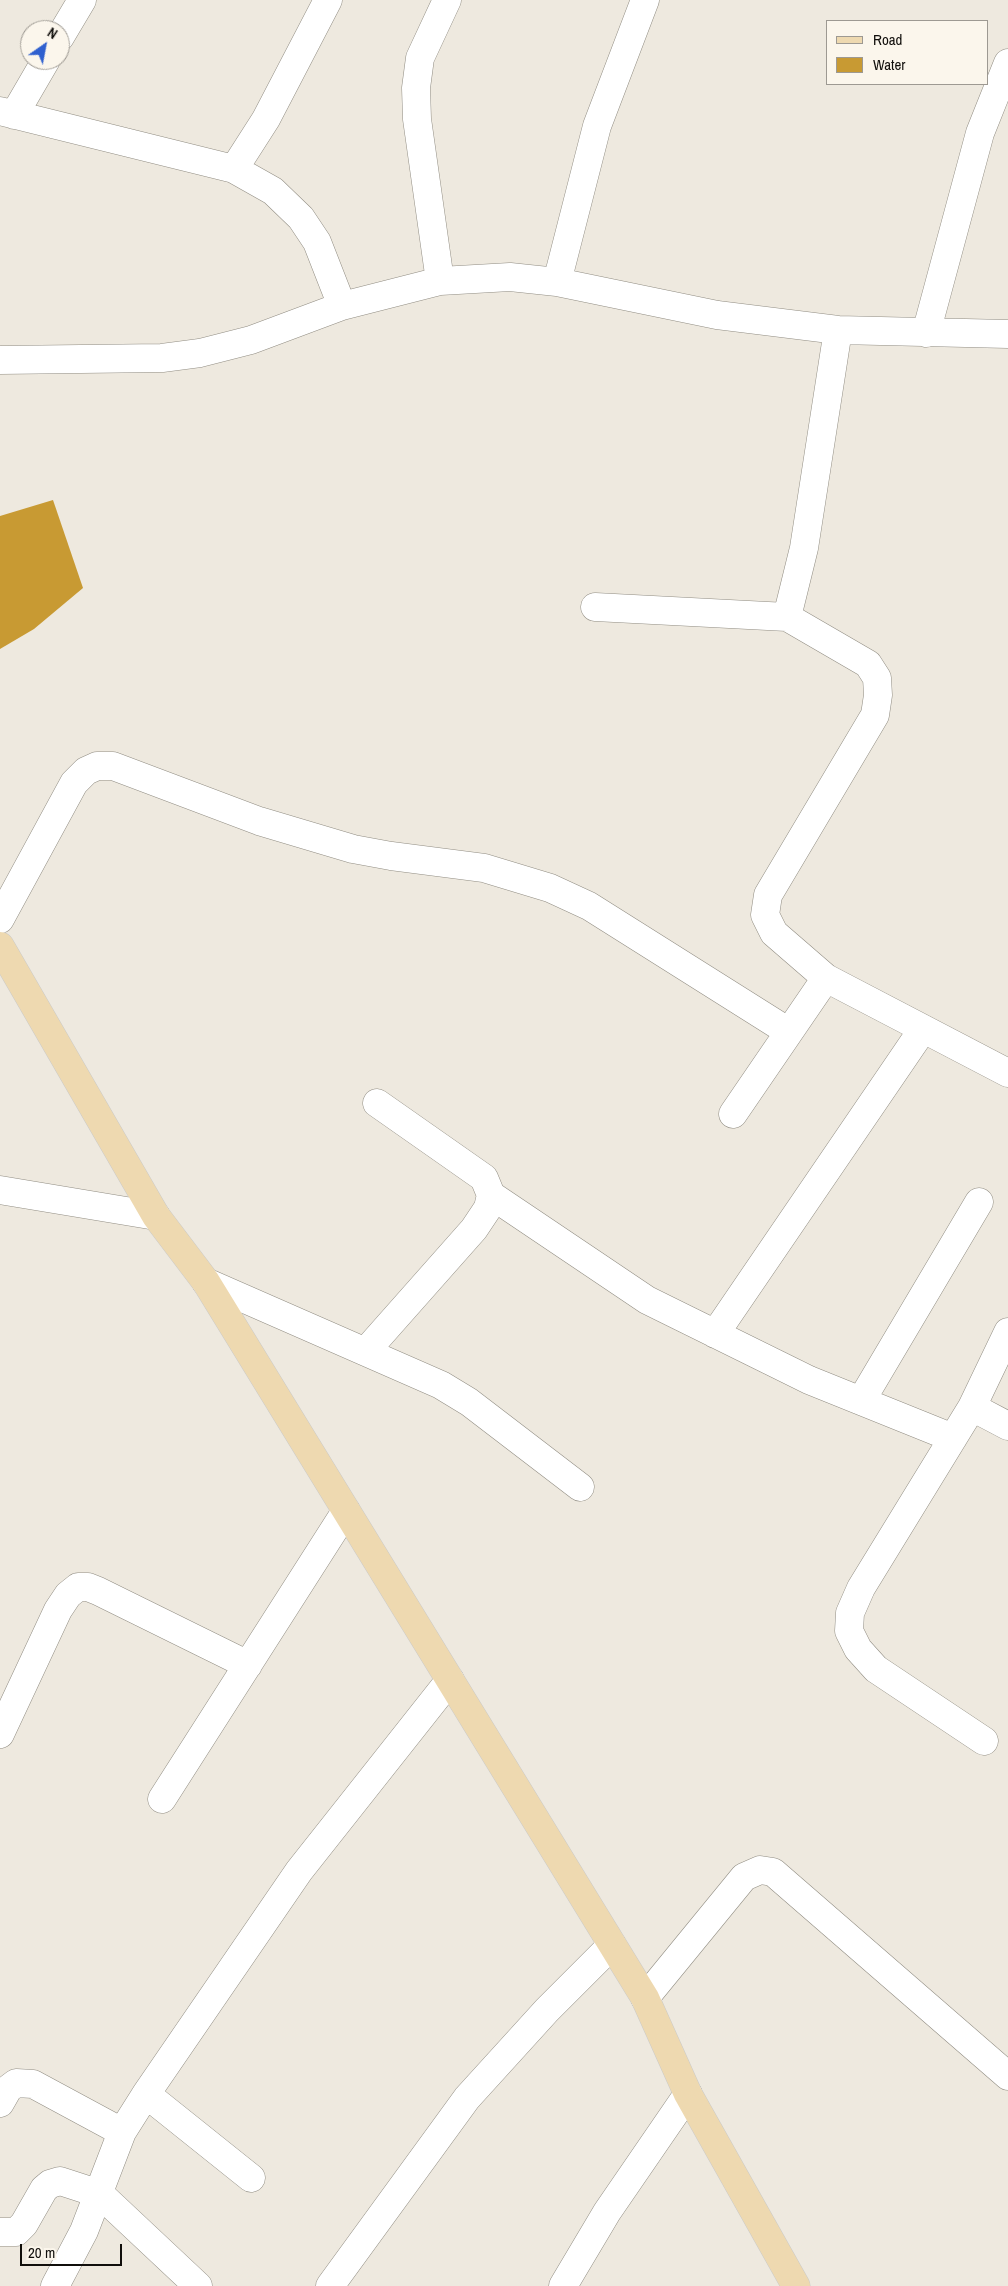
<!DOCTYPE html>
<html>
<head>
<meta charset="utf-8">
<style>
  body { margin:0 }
  #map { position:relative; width:1008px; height:2286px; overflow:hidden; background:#eee9df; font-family:"Archivo Narrow",sans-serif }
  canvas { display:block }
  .legend { position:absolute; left:826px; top:20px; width:162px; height:65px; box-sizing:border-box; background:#fbf6ec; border:1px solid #9d9992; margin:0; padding:6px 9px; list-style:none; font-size:15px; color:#100e0b }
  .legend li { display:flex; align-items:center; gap:10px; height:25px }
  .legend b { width:25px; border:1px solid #9d9992 }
  .north { position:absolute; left:20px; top:20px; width:50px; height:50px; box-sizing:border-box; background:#fbf6ec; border:1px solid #9d9992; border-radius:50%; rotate:33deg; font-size:14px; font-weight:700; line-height:20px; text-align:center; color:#100e0b }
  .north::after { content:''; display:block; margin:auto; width:18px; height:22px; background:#2f60cf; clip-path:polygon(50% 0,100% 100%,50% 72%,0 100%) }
  .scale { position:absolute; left:20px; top:2244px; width:102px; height:22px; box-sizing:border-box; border:2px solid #100e0b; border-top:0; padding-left:6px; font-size:15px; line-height:18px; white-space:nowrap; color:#100e0b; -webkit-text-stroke:4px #fbf6ec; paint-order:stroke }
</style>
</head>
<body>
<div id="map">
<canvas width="1008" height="2286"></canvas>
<ul class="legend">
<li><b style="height:6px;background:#eed9b0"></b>Road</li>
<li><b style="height:14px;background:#c89a33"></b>Water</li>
</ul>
<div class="north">N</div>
<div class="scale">20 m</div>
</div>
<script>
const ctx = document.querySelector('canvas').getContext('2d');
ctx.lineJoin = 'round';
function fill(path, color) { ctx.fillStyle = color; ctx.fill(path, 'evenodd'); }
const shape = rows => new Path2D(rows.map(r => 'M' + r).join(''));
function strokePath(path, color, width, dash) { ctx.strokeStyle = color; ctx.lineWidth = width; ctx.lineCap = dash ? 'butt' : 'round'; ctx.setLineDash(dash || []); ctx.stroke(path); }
fill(shape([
  [53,500,83,588,34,629,0,649,0,516]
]), '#c89a33');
const minor = shape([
  [60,37,82,0],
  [0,111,234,169,273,191,301,218,317,242,342,306],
  [14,115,46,60],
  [234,169,266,119,328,0],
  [440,281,417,119,416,88,420,58,447,0],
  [557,282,597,126,645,0],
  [838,330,804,548,787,617,868,664,877,678,878,695,875,715,768,895,765,915,774,933,826,978,1008,1073],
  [926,333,980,133,1008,63],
  [0,360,162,358,200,353,251,340,342,306,440,281,510,277,557,282,717,315,838,330,1008,334],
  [595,607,787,617],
  [0,919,74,783,86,771,97,766,113,766,259,821,353,849,391,856,484,868,550,888,589,906,789,1032],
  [733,1114,826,978],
  [0,1190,156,1216],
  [491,1195,647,1300,809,1380,953,1438],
  [206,1282,441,1385,469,1402,580,1487],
  [715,1334,923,1029],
  [366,1351,474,1229,488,1208,491,1195,484,1178,377,1103],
  [861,1401,979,1202],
  [972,1407,1008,1426],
  [0,1734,58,1610,68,1595,78,1587,88,1587,98,1591,248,1665],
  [984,1741,876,1669,858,1649,849,1631,850,1613,861,1588,972,1407,1008,1332],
  [162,1799,346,1511],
  [645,1998,744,1877,760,1870,773,1872,1008,2076],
  [146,2094,251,2178],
  [0,2103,8,2089,16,2083,33,2084,122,2132],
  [0,2232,16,2232,24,2224,44,2189,50,2184,60,2181,100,2194,198,2286],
  [55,2286,84,2231,122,2132,146,2094,299,1871,450,1680],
  [330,2286,467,2098,547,2010,612,1945],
  [563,2286,607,2212,688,2094]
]);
const major = shape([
  [0,946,156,1216,206,1282,645,1998,688,2094,796,2286]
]);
strokePath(minor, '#918d83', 29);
strokePath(major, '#cacac9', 29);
strokePath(minor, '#fff', 28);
strokePath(major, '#eed9b0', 28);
</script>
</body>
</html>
